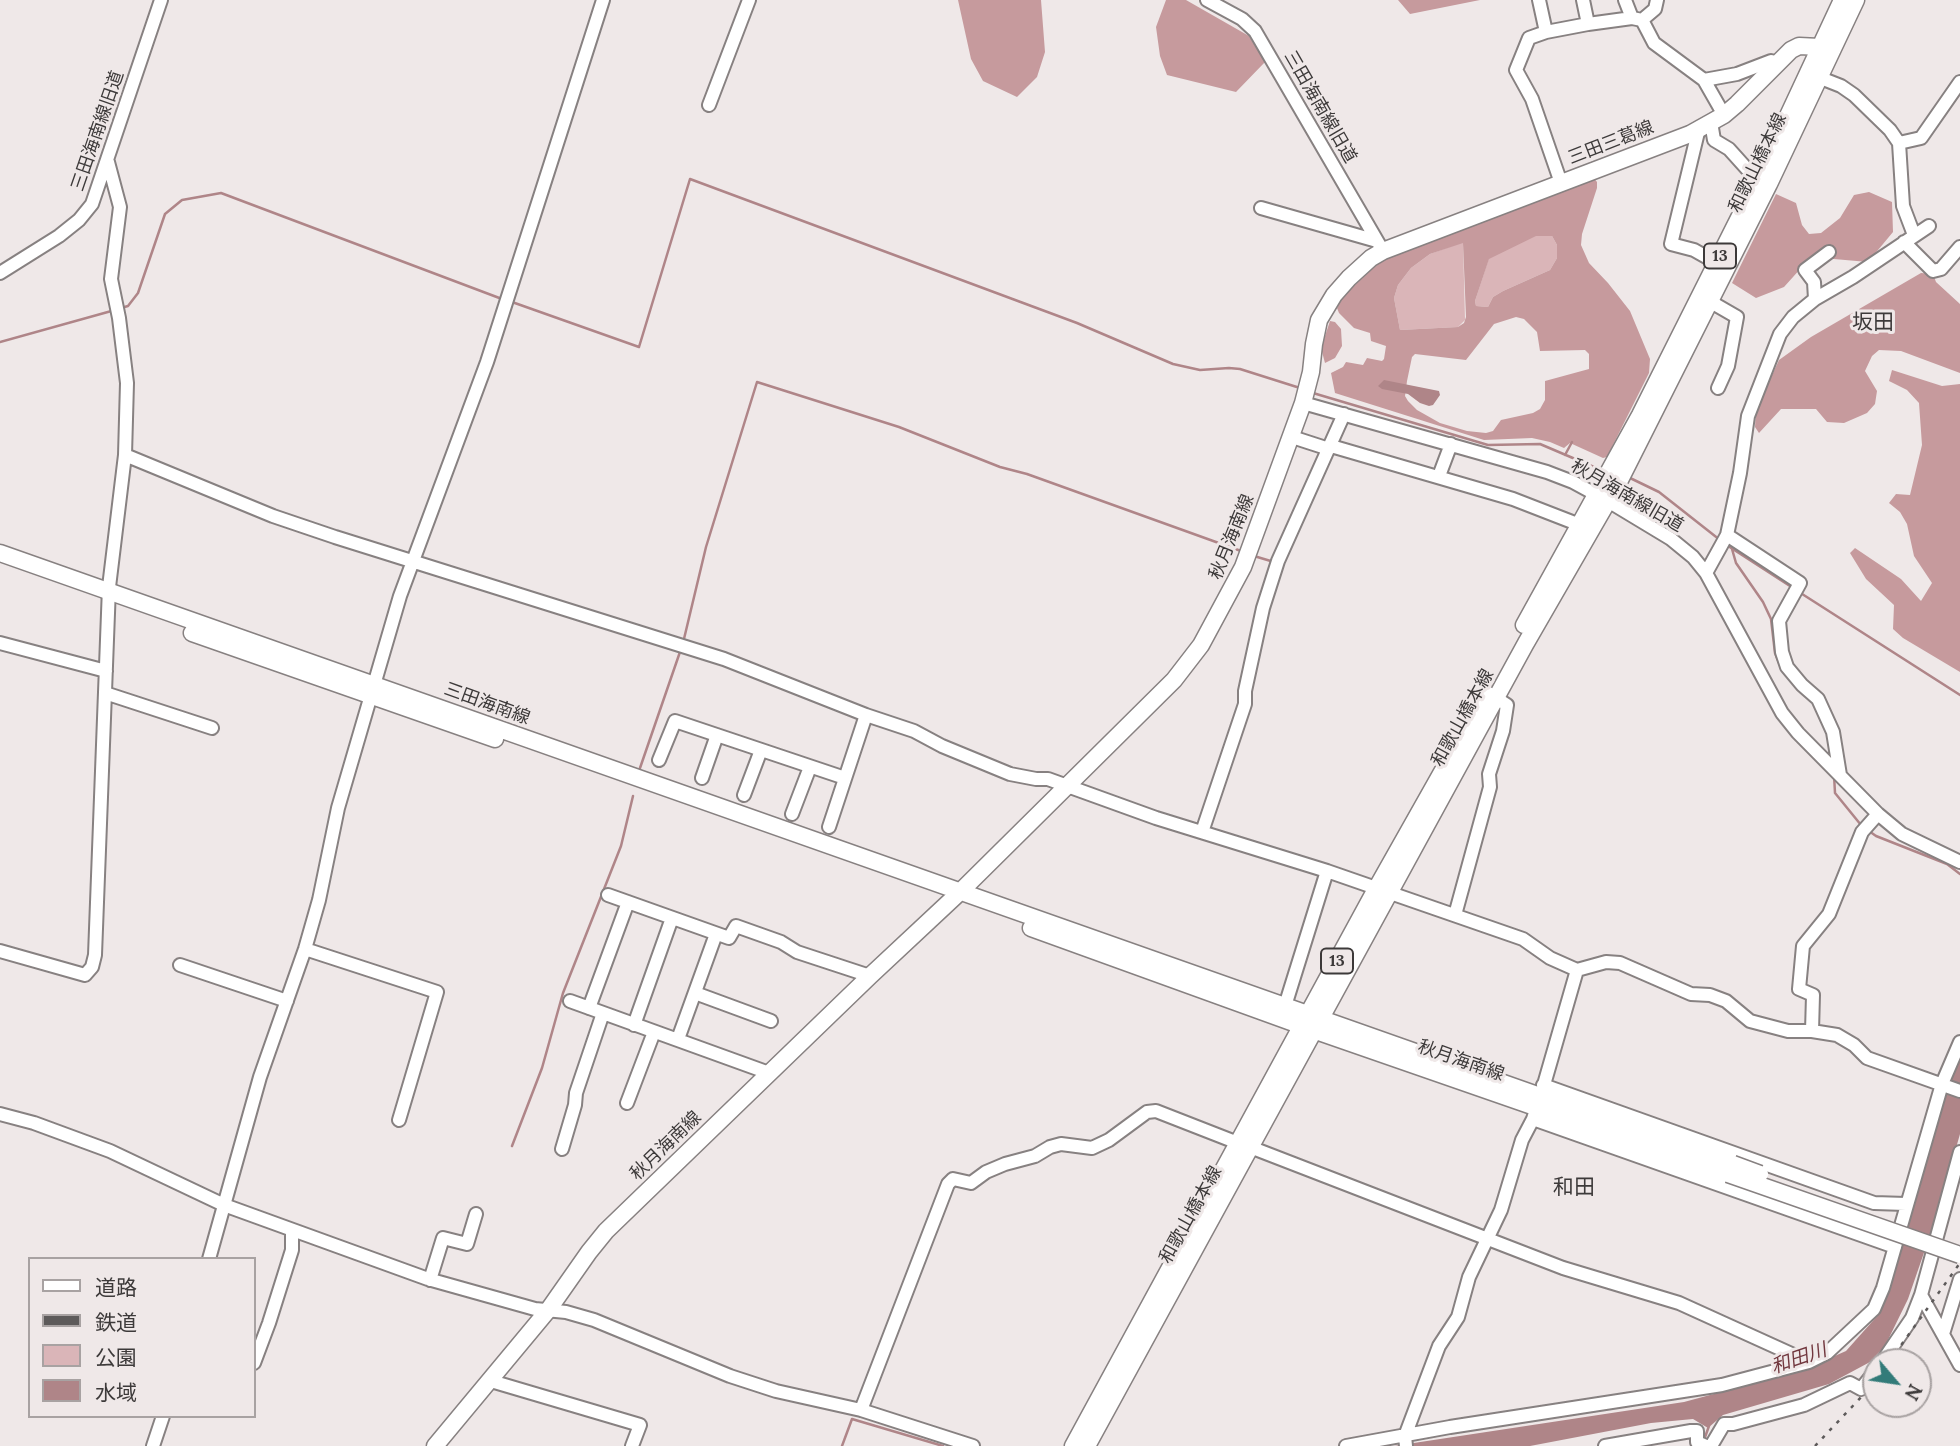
<!DOCTYPE html>
<html>
<head>
<meta charset="utf-8">
<style>
  body { margin:0 }
  #map { position:relative; width:1960px; height:1446px; overflow:hidden; background:#efe8e8; font-family:Lora,"Noto Sans JP",serif }
  canvas { display:block }
  .legend { position:absolute; left:28px; top:1257px; width:228px; height:161px; box-sizing:border-box; background:#efe8e8; border:2px solid #a8a2a2; margin:0; padding:9px 12px; list-style:none; font-size:21px; color:#3d3a3a }
  .legend li { display:flex; align-items:center; gap:14px; height:35px }
  .legend b { width:35px; border:2px solid #a8a2a2 }
  .north { position:absolute; left:1862px; top:1348px; width:70px; height:70px; box-sizing:border-box; background:#efe8e8; border:2px solid #a8a2a2; border-radius:50%; rotate:119deg; font-size:19px; font-weight:700; line-height:28px; text-align:center; color:#3d3a3a }
  .north::after { content:''; display:block; margin:auto; width:24px; height:32px; background:#327b79; clip-path:polygon(50% 0,100% 100%,50% 72%,0 100%) }
</style>
</head>
<body>
<div id="map">
<canvas width="1960" height="1446"></canvas>
<ul class="legend">
<li><b style="height:9px;background:#fff"></b>道路</li>
<li><b style="height:9px;background:#5d5a5a"></b>鉄道</li>
<li><b style="height:19px;background:#dab5b8"></b>公園</li>
<li><b style="height:19px;background:#af8588"></b>水域</li>
</ul>
<div class="north">N</div>
</div>
<script>
const ctx = document.querySelector('canvas').getContext('2d');
ctx.lineJoin = 'round';
function fill(path, color) { ctx.fillStyle = color; ctx.fill(path, 'evenodd'); }
const shape = rows => new Path2D(rows.map(r => 'M' + r).join(''));
function strokePath(path, color, width, dash) { ctx.strokeStyle = color; ctx.lineWidth = width; ctx.lineCap = dash ? 'butt' : 'round'; ctx.setLineDash(dash || []); ctx.stroke(path); }
function label(font, color, halo, rows, align = 'center') {
  ctx.font = font + ' Lora,"Noto Sans JP",serif'; ctx.lineWidth = 6; ctx.setLineDash([]); ctx.textBaseline = 'middle'; ctx.strokeStyle = halo; ctx.fillStyle = color; for (const [text, x, y, turn = 0] of rows) {
    ctx.save(); ctx.translate(x, y); ctx.rotate((+turn || 0) * Math.PI / 180); ctx.textAlign = isNaN(turn) ? turn : align; if (halo) ctx.strokeText(text, 0, 0); ctx.fillText(text, 0, 0); ctx.restore();
  }
}
fill(shape([
  [1536,235,1552,236,1557,245,1557,258,1550,270,1503,291,1493,297,1488,307,1476,306,1475,301,1489,258],
  [1463,242,1465,320,1458,327,1400,330,1394,298,1398,285,1411,268,1430,254]
]), '#dab5b8');
fill(shape([
  [958,0,1041,0,1045,52,1037,77,1017,97,983,81,971,59],
  [1166,0,1186,0,1249,36,1265,62,1236,92,1167,75,1160,56,1156,27],
  [1398,0,1480,0,1410,14],
  [1592,176,1597,182,1597,188,1582,234,1581,245,1589,263,1608,283,1630,311,1650,359,1649,373,1607,457,1603,458,1570,443,1564,448,1550,442,1532,438,1484,440,1335,393,1331,373,1343,367,1346,362,1363,365,1367,358,1382,361,1384,359,1386,346,1371,341,1370,333,1354,328,1339,313,1337,308,1343,296,1382,260,1390,254],
  [1536,236,1552,236,1557,245,1557,258,1550,270,1503,291,1493,297,1488,307,1476,306,1475,301,1489,259],
  [1463,243,1466,317,1464,323,1458,327,1400,330,1394,298,1398,285,1411,268,1430,254],
  [1516,317,1524,319,1537,332,1540,351,1585,350,1589,354,1589,369,1545,381,1545,400,1540,409,1533,413,1501,420,1493,431,1486,433,1467,431,1440,423,1417,410,1408,401,1405,396,1407,381,1412,357,1415,354,1466,360,1494,324],
  [1869,192,1892,202,1893,232,1868,262,1811,257,1784,287,1756,298,1732,283,1776,194,1796,203,1802,225,1809,234,1821,233,1840,218,1854,195],
  [1921,273,1933,274,1936,282,1960,304,1960,373,1901,351,1879,350,1872,356,1865,371,1877,391,1875,404,1867,413,1844,423,1827,422,1816,409,1781,409,1759,433,1755,427,1756,410,1779,360,1811,337],
  [1330,321,1335,322,1341,329,1342,346,1335,358,1325,363,1321,348],
  [1892,370,1942,386,1960,384,1960,672,1903,638,1893,629,1894,605,1866,579,1850,553,1855,548,1901,579,1921,601,1932,583,1914,556,1907,524,1900,512,1889,503,1896,494,1910,495,1922,445,1919,403,1907,390,1889,381]
]), '#c69a9d');
fill(shape([
  [1384,380,1439,391,1440,395,1433,405,1429,406,1420,403,1408,394,1382,389,1378,386],
  [1960,1055,1960,1134,1936,1218,1908,1299,1885,1346,1870,1362,1829,1384,1723,1415,1708,1428,1693,1419,1651,1423,1530,1446,1394,1446,1684,1402,1803,1370,1846,1351,1879,1314,1951,1078]
]), '#af8588');
strokePath(shape([
  [512,302,639,347,690,179,1077,323,1173,364,1200,370,1229,368,1240,369,1300,388],
  [121,308,128,306,138,293,165,214,182,200,221,193,502,299],
  [0,342,115,310],
  [1313,393,1488,445,1540,444,1601,470],
  [1565,455,1572,442],
  [1628,477,1659,492,1720,540],
  [1725,544,1793,588],
  [1732,549,1736,563,1763,602,1771,619,1775,653,1779,663],
  [1254,556,1274,562],
  [1799,592,1960,695],
  [683,643,706,547,757,382,899,427,1000,467,1027,474,1241,551],
  [640,768,681,649],
  [1834,775,1835,793,1861,825],
  [1869,831,1876,836,1947,864,1960,874],
  [512,1146,542,1068,563,993,621,846,633,796],
  [1704,1440,1709,1426],
  [842,1446,852,1419,943,1446]
]), '#af8588', 2.5);
const minor = shape([
  [1207,0,1242,19,1255,31,1383,251],
  [1539,0,1546,32],
  [1583,0,1588,24],
  [1625,0,1632,18],
  [1642,20,1655,9,1657,0],
  [1813,75,1841,86,1854,95,1890,130,1899,143,1903,206,1914,235],
  [1704,80,1737,74,1771,61,1777,63],
  [709,105,749,0],
  [1711,122,1714,140,1729,149,1747,169,1759,178],
  [1699,128,1671,244,1694,250,1717,263],
  [1899,143,1921,138,1960,82],
  [1561,183,1532,99,1516,70,1529,38,1546,32,1588,24,1632,18,1642,20,1654,43,1704,80,1724,115],
  [1261,208,1377,241],
  [1904,242,1933,271,1941,269,1960,247],
  [0,273,59,236,79,220,92,204,161,0],
  [1815,299,1814,282,1805,270,1829,252],
  [1711,302,1737,317,1728,366,1718,388],
  [1303,403,1547,472,1573,482,1608,501,1671,539,1693,557,1706,573,1782,713,1798,733,1878,814,1902,834,1960,862],
  [1292,437,1329,449],
  [1331,446,1513,499,1580,525],
  [125,455,273,516,335,537,724,659,866,715,914,731,942,746,1010,774,1036,779,1048,779,1156,818,1327,871,1523,939,1550,958,1577,970,1606,962,1620,963,1691,994,1710,995,1726,1001,1750,1021,1788,1031,1812,1031,1837,1035,1854,1045,1867,1058,1960,1091],
  [1439,476,1451,444],
  [1727,535,1800,583,1779,621,1782,652,1787,667,1802,685,1818,699,1833,732,1840,775],
  [1706,573,1727,535,1740,473,1748,416,1780,334,1793,317,1815,299,1853,277,1929,226],
  [0,643,106,671],
  [105,693,212,728],
  [659,760,675,721,845,778],
  [702,778,717,735],
  [744,795,761,750],
  [792,814,810,767],
  [829,827,866,715],
  [1202,832,1245,704,1245,691,1263,608,1278,561,1344,414],
  [608,895,729,938,736,926,781,942,797,952,870,976],
  [1455,915,1490,787,1489,774,1503,731,1507,705,1487,692],
  [305,949,437,992,399,1120],
  [0,951,85,975,92,967,95,955,109,587,125,455,127,383,119,318,111,279,120,207,108,162],
  [180,965,287,1001],
  [695,993,771,1021],
  [570,1001,769,1073],
  [1285,1006,1327,871],
  [589,1008,628,902],
  [634,1025,672,918],
  [1812,1031,1813,995,1799,989,1803,946,1829,914,1862,832,1878,814],
  [678,1039,716,934],
  [1543,1085,1874,1203,1906,1204],
  [627,1103,654,1032],
  [0,1114,34,1123,110,1151,224,1205,428,1279,535,1309,566,1312,594,1320,730,1376,776,1391,861,1410,973,1446],
  [1533,1119,1895,1247],
  [1250,1147,1563,1268,1679,1303,1809,1362],
  [562,1149,575,1105,576,1093,603,1013],
  [209,1259,260,1077,305,949,319,900,338,808,400,596,487,362,603,0],
  [430,1280,443,1238,467,1244,476,1214],
  [1921,1295,1960,1152],
  [1943,1334,1960,1279],
  [1882,1362,1912,1318,1921,1295,1960,1365],
  [254,1363,269,1323,292,1250,292,1230],
  [491,1381,640,1425,632,1446],
  [861,1410,948,1184,953,1179,971,1183,986,1172,1005,1164,1035,1156,1050,1147,1061,1144,1092,1148,1109,1140,1147,1112,1156,1111,1238,1143],
  [153,1446,163,1416],
  [1346,1446,1450,1427,1722,1385,1809,1362,1827,1353,1874,1309,1883,1288,1942,1084,1960,1042],
  [1406,1446,1405,1436,1439,1346,1458,1317,1469,1277,1501,1210,1522,1140,1533,1119,1541,1095,1577,970],
  [1605,1446,1691,1431,1697,1431,1697,1442,1706,1446],
  [1711,1446,1724,1424,1733,1424,1804,1405,1850,1383,1861,1389,1876,1370]
]);
const major = shape([
  [0,553,1733,1164],
  [1524,625,1640,415,1759,178,1842,0],
  [192,633,495,739],
  [1031,928,1316,1031,1728,1174],
  [435,1446,549,1309,589,1252,606,1231,870,976,961,891,1174,680,1201,645,1243,567,1303,403,1311,372,1314,344,1319,320,1334,295,1349,278,1371,258,1383,251,1690,134,1724,115,1737,104,1791,50,1799,46,1820,47,1832,51],
  [1073,1446,1376,889,1481,703],
  [1087,1446,1526,643,1620,480,1769,184,1856,0]
]);
strokePath(minor, '#878181', 16);
strokePath(major, '#878181', 19);
strokePath(minor, '#fff', 12);
strokePath(major, '#fff', 16);
strokePath(shape([
  [1889,1362,1960,1263],
  [1815,1446,1865,1393,1876,1379]
]), '#5d5a5a', 2.5, [3.5, 7]);
const majorBridge = shape([
  [1733,1164,1760,1174],
  [1728,1174,1960,1255]
]);
strokePath(majorBridge, '#878181', 19, []);
strokePath(majorBridge, '#fff', 16);
for (const [x, y, w] of [
  [1720,256,32],
  [1337,961,32]
]) { const box = new Path2D(); box.roundRect(x - w / 2, y - 12.5, w, 25, 5); ctx.fillStyle = '#efe8e8'; ctx.fill(box); strokePath(box, '#3d3a3a', 2); }
label('bold 16px', '#3d3a3a', null, [
  ["13",1720,256],
  ["13",1337,961]
]);
label('18px', '#3d3a3a', '#efe8e8', [
  ["三田海南線旧道",1320,107,60],
  ["三田海南線旧道",98,131,-71],
  ["三田三葛線",1611,143,-21],
  ["和歌山橋本線",1758,163,-64],
  ["秋月海南線旧道",1627,496,30],
  ["秋月海南線",1232,537,-68],
  ["三田海南線",487,704,20],
  ["和歌山橋本線",1463,718,-61],
  ["秋月海南線",1461,1061,19],
  ["秋月海南線",666,1146,-44],
  ["和歌山橋本線",1191,1215,-61]
]);
label('italic 19px', '#71373e', '#efe8e8', [
  ["和田川",1799,1359,-19]
]);
label('21px', '#3d3a3a', '#efe8e8', [
  ["坂田",1873,323],
  ["和田",1574,1188]
]);
</script>
</body>
</html>
